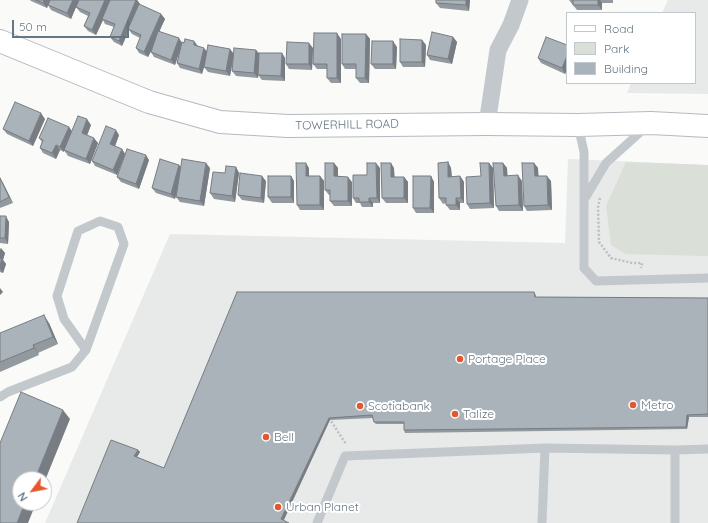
<!DOCTYPE html>
<html>
<head>
<meta charset="utf-8">
<style>
  body { margin:0 }
  #map { position:relative; width:708px; height:523px; overflow:hidden; background:#fafaf8; font-family:Quicksand,sans-serif }
  canvas { display:block }
  .legend { position:absolute; left:566px; top:12px; width:130px; height:72px; box-sizing:border-box; background:#fff; border:1px solid #c1c8cd; margin:0; padding:5px 7px; list-style:none; font-size:12px; color:#657683 }
  .legend li { display:flex; align-items:center; gap:8px; height:20px }
  .legend b { width:20px; border:1px solid #c1c8cd }
  .north { position:absolute; left:12px; top:471px; width:40px; height:40px; box-sizing:border-box; background:#fff; border:1px solid #c1c8cd; border-radius:50%; rotate:238deg; font-size:11px; font-weight:700; line-height:16px; text-align:center; color:#657683 }
  .north::after { content:''; display:block; margin:auto; width:14px; height:18px; background:#e4572e; clip-path:polygon(50% 0,100% 100%,50% 72%,0 100%) }
  .scale { position:absolute; left:12px; top:20px; width:117px; height:18px; box-sizing:border-box; border:2px solid #657683; border-top:0; padding-left:5px; font-size:12px; line-height:14px; white-space:nowrap; color:#657683; -webkit-text-stroke:3px #fff; paint-order:stroke }
</style>
</head>
<body>
<div id="map">
<canvas width="708" height="523"></canvas>
<ul class="legend">
<li><b style="height:5px;background:#fff"></b>Road</li>
<li><b style="height:11px;background:#dadfd7"></b>Park</li>
<li><b style="height:11px;background:#aab3b9"></b>Building</li>
</ul>
<div class="north">N</div>
<div class="scale">50 m</div>
</div>
<script>
const ctx = document.querySelector('canvas').getContext('2d');
ctx.lineJoin = 'round';
function fill(path, color) { ctx.fillStyle = color; ctx.fill(path, 'evenodd'); }
const shape = rows => new Path2D(rows.map(r => 'M' + r).join(''));
function strokePath(path, color, width, dash) { ctx.strokeStyle = color; ctx.lineWidth = width; ctx.lineCap = dash ? 'butt' : 'round'; ctx.setLineDash(dash || []); ctx.stroke(path); }
function label(font, color, halo, rows, align = 'center') {
  ctx.font = font + ' Quicksand,sans-serif'; ctx.lineWidth = 4; ctx.setLineDash([]); ctx.textBaseline = 'middle'; ctx.strokeStyle = halo; ctx.fillStyle = color; for (const [text, x, y, turn = 0] of rows) {
    ctx.save(); ctx.translate(x, y); ctx.rotate((+turn || 0) * Math.PI / 180); ctx.textAlign = isNaN(turn) ? turn : align; if (halo) ctx.strokeText(text, 0, 0); ctx.fillText(text, 0, 0); ctx.restore();
  }
}
fill(shape([
  [668,0,708,0,708,94,627,93,631,83,695,83,695,13,662,13],
  [568,159,708,165,708,523,45,523,170,234,565,243]
]), '#e8e9e9');
fill(shape([
  [626,162,708,165,708,256,626,254,611,245,606,206]
]), '#dadfd7');
const secondary = shape([
  [0,41,149,102,220,122,288,126,487,124,578,125,651,123,708,126]
]);
strokePath(secondary, '#b3babf', 24);
strokePath(shape([
  [600,198,598,207,599,242,611,258,632,263,642,263,641,268],
  [329,418,346,444]
]), '#bbbfc2', 2.5, [2, 2]);
strokePath(shape([
  [578,125,584,152,584,268,596,281,708,278],
  [584,200,606,163,646,127],
  [0,397,8,392,72,367,86,350,124,244,118,227,100,221,78,231,57,296,64,319,86,350],
  [317,523,345,456,545,448],
  [542,523,545,448,675,450,708,449],
  [675,523,675,450]
]), '#c3c8cc', 9);
strokePath(shape([
  [487,124,498,50,511,25,520,0]
]), '#c3c8cc', 17);
strokePath(secondary, '#fff', 22);
fill(shape([
  [30,0,79,0,71,19,51,10,48,5,47,8,31,1],
  [79,0,137,0,140,4,140,5,161,14,165,19,159,31,182,42,198,46,207,51,233,54,256,50,259,54,282,53,285,58,285,81,262,80,258,75,258,69,258,78,236,76,232,71,233,59,230,76,208,72,204,67,202,74,180,68,177,63,179,53,175,65,154,57,151,52,152,50,148,57,139,53,136,48,140,38,132,34,129,30,122,46,114,42,110,37,114,27,105,24,103,20,96,35,88,31,84,26,88,16,80,12,76,7],
  [470,0,469,11,440,8,436,3],
  [569,0,613,0,613,3,602,3,602,10,577,10],
  [366,34,370,39,369,83,360,83,356,78,356,69,345,69,342,64],
  [453,37,457,42,452,64,430,60,427,55],
  [341,39,341,83,331,83,327,78,327,69,317,69,313,64],
  [422,40,426,45,425,67,403,67,400,62],
  [567,45,567,70,565,74,541,63,538,58],
  [397,47,396,69,375,69,371,64],
  [313,48,312,70,289,69,286,64],
  [45,119,33,146,7,134,3,129],
  [91,125,87,135,98,143,90,164,68,156,64,150,64,152,60,150,56,159,43,153,40,148,42,142,39,138,69,127,72,131],
  [119,135,115,146,122,149,125,154,149,160,139,189,121,182,117,177,124,157,117,175,95,166,92,161],
  [448,162,451,168,452,177,460,176,464,182,464,203,460,203,460,210,450,210,446,205,446,203,443,204,439,198],
  [334,163,338,168,338,176,352,182,352,206,334,206,330,201,330,195,329,195,325,190],
  [489,163,493,168,494,208,470,209,467,204,481,176],
  [503,163,507,168,507,176,522,181,523,211,499,211,496,206],
  [534,163,538,168,538,176,551,181,552,210,527,211,524,206],
  [179,165,181,167,210,168,204,206,180,202,176,197,177,191,175,199,156,193,152,188],
  [236,167,239,173,235,202,214,199,210,193,225,173],
  [309,168,309,176,320,176,324,181,324,210,300,210,297,205],
  [380,168,380,203,373,203,373,207,362,207,360,203,356,203,353,198,367,175],
  [394,168,394,177,404,177,408,182,408,203,386,203,382,198],
  [291,176,294,181,294,203,272,203,268,197],
  [431,176,434,182,434,213,416,213,413,208],
  [0,178,3,183,13,203,0,208],
  [266,181,264,203,242,200,238,195],
  [0,216,9,222,8,244,0,243],
  [0,248,5,253,3,260,6,264,3,273,0,272],
  [534,292,536,295,536,297,708,298,708,417,689,417,687,429,405,433,404,430,404,424,376,424,374,422,373,418,330,420,77,523,138,450,140,452,137,457,164,468],
  [49,323,58,344,38,353,39,355,0,372,0,333]
]), '#929a9f');
fill(shape([
  [44,0,50,0,47,8,43,3],
  [73,0,79,0,71,19,67,13],
  [105,0,111,0,102,19,103,20,96,35,92,30],
  [136,0,137,0,140,4,129,30,128,29,129,30,122,46,119,41],
  [466,0,470,0,469,11,466,5],
  [598,0,600,0,602,3,602,10,598,5],
  [161,14,165,19,148,57,144,52],
  [337,33,341,39,341,83,337,78],
  [366,34,370,39,369,83,365,78],
  [453,37,457,42,452,64,448,59],
  [179,38,182,43,175,65,171,60],
  [422,40,426,45,425,67,422,62],
  [194,41,198,46,194,45],
  [393,41,397,47,396,69,393,64],
  [309,43,313,48,312,70,309,64],
  [204,48,208,53,202,74,199,69],
  [230,49,234,54,230,76,226,71],
  [256,50,260,55,258,78,254,73],
  [282,53,285,58,285,81,281,76],
  [567,56,567,70,565,74,562,68],
  [41,113,45,119,33,146,29,141],
  [87,119,91,125,86,138,82,133],
  [69,127,72,132,64,152,60,147],
  [116,130,119,135,114,149,110,144],
  [94,138,98,143,90,164,86,159],
  [56,145,60,150,56,159,52,153],
  [122,149,125,154,117,175,113,170],
  [146,155,149,160,139,189,136,184],
  [448,162,451,168,452,182,448,177],
  [206,163,210,168,204,206,200,201],
  [306,163,309,168,309,181,306,176],
  [334,163,338,168,338,182,334,176],
  [376,163,380,168,380,203,377,198],
  [391,163,394,168,395,182,391,177],
  [489,163,493,168,494,208,490,203],
  [503,163,507,168,508,181,504,176],
  [534,163,538,168,539,182,535,176],
  [179,165,183,170,175,199,171,194],
  [236,167,239,173,235,202,232,196],
  [518,175,522,181,523,211,519,205],
  [262,176,266,181,264,203,261,198],
  [291,176,294,181,294,203,291,197],
  [320,176,324,181,324,210,320,205],
  [431,176,434,182,434,213,430,208],
  [460,176,464,182,464,203,461,198],
  [547,176,551,181,552,210,548,205],
  [348,177,352,182,352,206,348,201],
  [404,177,408,182,408,203,404,198],
  [0,178,3,183,13,203,9,197],
  [369,198,373,203,373,207,369,202],
  [456,198,460,203,460,210,456,205],
  [6,216,9,222,8,244,5,238],
  [1,248,5,253,3,260,6,264,3,273,0,269,0,251],
  [0,288,3,292,0,295],
  [44,315,49,323,58,344,53,337],
  [33,345,38,353,39,355,34,348],
  [63,410,70,419,44,483,44,479,35,479],
  [687,415,689,417,687,429,686,427],
  [329,418,330,420,283,522,281,519],
  [138,450,140,452,136,458,134,456],
  [25,503,36,503,28,523,17,523]
]), '#777d82');
const building = shape([
  [36,0,44,0,43,3,36,0],
  [50,0,73,0,67,13,48,5,50,0],
  [79,0,105,0,92,30,84,26,90,13,76,7,79,0],
  [110,0,136,0,119,41,110,37,115,24,102,19,110,0],
  [436,0,466,0,466,5,436,3,436,0],
  [573,0,598,0,598,5,573,5,573,0],
  [139,4,161,14,144,52,136,48,141,35,128,29,139,4],
  [158,31,179,38,171,60,151,52,158,31],
  [432,32,453,37,448,59,427,55,432,32],
  [314,33,337,33,337,78,327,78,327,64,313,64,314,33],
  [342,34,366,34,365,78,356,78,356,64,342,64,342,34],
  [546,37,567,45,567,56,562,68,538,58,546,37],
  [185,39,194,41,194,45,204,48,199,69,177,63,182,42,184,43,185,39],
  [400,39,422,40,422,62,400,62,400,39],
  [372,41,393,41,393,64,371,64,372,41],
  [287,42,309,43,309,64,286,64,287,42],
  [208,45,230,49,226,71,204,67,208,45],
  [234,48,256,50,254,73,232,71,234,48],
  [259,53,282,53,281,76,258,75,259,53],
  [15,102,41,113,29,141,3,129,15,102],
  [78,116,87,119,82,133,94,138,86,159,64,150,78,116],
  [48,118,69,127,60,147,56,145,52,153,40,148,43,140,39,138,48,118],
  [106,126,116,130,110,144,122,149,113,170,92,161,106,126],
  [127,149,146,155,136,184,117,177,127,149],
  [160,159,179,165,171,194,152,188,160,159],
  [182,159,206,163,200,201,176,197,182,159],
  [448,162,448,177,460,176,461,198,456,198,456,205,446,205,446,198,439,198,438,163,448,162],
  [296,163,306,163,306,176,320,176,320,205,297,205,296,163],
  [325,163,334,163,334,176,348,177,348,201,330,201,330,190,325,190,325,163],
  [367,163,376,163,377,198,369,198,369,202,359,202,359,198,353,198,353,175,367,175,367,163],
  [381,163,391,163,391,177,404,177,404,198,382,198,381,163],
  [480,163,489,163,490,203,467,204,466,177,481,176,480,163],
  [493,163,503,163,504,176,518,175,519,205,496,206,493,163],
  [522,163,534,163,535,176,547,176,548,205,524,206,522,163],
  [226,166,236,167,232,196,210,193,213,172,225,173,226,166],
  [240,173,262,176,261,198,238,195,240,173],
  [268,176,291,176,291,197,268,197,268,176],
  [413,176,431,176,430,208,413,208,413,176],
  [0,178,9,197,0,202,0,178],
  [0,216,6,216,5,238,0,238,0,216],
  [0,258,2,259,0,266,0,258],
  [237,292,534,292,535,297,708,298,708,414,687,415,686,427,404,430,404,422,374,422,372,415,329,418,281,519,289,523,77,523,111,440,138,450,134,456,164,468,237,292],
  [44,315,53,337,33,345,34,348,0,362,0,333,44,315],
  [21,392,63,410,35,479,20,479,20,503,25,503,17,523,0,523,0,443,21,392]
]);
fill(building, '#aab3b9');
strokePath(building, '#777d82', 1);
for (const [x, y, r, color] of [
  [460,359,4,"#e4572e"],
  [633,405,4,"#e4572e"],
  [360,406,4,"#e4572e"],
  [455,414,4,"#e4572e"],
  [266,437,4,"#e4572e"],
  [278,507,4,"#e4572e"]
]) { const dot = new Path2D(); dot.arc(x, y, r, 0, 2 * Math.PI); ctx.fillStyle = color; ctx.fill(dot); strokePath(dot, '#fff', 1.5); }
label('12px', '#657683', '#fff', [
  ["TOWERHILL ROAD",347,125,-1]
]);
label('12px', '#657683', '#fff', [
  ["Portage Place",468,359],
  ["Metro",641,405],
  ["Scotiabank",368,406],
  ["Talize",463,414],
  ["Bell",274,437],
  ["Urban Planet",286,507]
], 'left');
</script>
</body>
</html>
